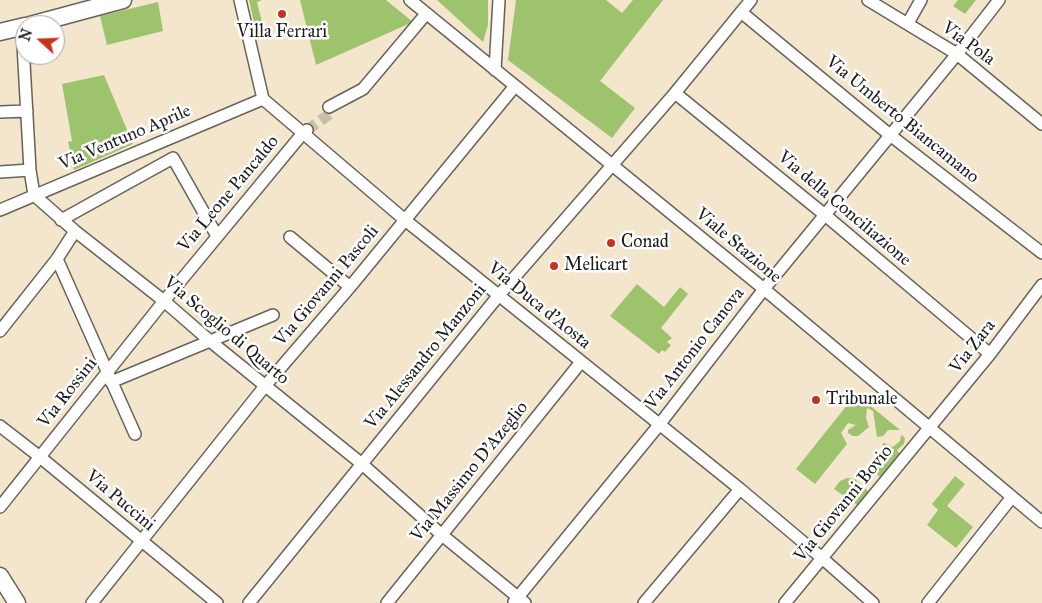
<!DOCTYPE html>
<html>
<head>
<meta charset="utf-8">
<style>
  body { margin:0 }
  #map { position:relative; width:1042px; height:603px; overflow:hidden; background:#f3e6cd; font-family:"IM FELL Great Primer",serif }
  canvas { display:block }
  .north { position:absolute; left:15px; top:15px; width:50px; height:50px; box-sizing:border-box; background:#fff; border:1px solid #a4a4a4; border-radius:50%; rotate:290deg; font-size:14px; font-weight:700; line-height:20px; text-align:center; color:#1c1c1c }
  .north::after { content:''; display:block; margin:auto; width:18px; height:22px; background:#c8321e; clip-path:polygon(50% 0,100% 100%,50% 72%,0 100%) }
</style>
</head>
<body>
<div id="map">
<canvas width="1042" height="603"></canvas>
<div class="north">N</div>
</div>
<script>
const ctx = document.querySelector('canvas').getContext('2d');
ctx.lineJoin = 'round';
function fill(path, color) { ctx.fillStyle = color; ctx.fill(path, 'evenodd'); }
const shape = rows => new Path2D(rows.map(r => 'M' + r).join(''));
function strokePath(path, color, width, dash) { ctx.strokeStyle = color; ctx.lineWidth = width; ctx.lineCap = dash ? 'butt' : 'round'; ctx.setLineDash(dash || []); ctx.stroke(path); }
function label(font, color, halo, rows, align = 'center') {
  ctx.font = font + ' "IM FELL Great Primer",serif'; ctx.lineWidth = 5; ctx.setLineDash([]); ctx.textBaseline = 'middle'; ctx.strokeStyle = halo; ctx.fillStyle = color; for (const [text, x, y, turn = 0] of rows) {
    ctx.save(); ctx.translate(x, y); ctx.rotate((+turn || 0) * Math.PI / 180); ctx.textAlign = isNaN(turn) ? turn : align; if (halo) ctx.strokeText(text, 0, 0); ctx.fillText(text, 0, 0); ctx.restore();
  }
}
fill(shape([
  [249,0,262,0,257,2,266,38,258,40],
  [300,0,386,0,413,22,316,65],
  [437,0,488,0,488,25,483,42],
  [516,0,606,0,622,13,633,0,663,0,600,81,635,108,612,138,508,60],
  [958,0,976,0,965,14,953,6],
  [158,2,163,31,107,45,100,16],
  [104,75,133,144,74,170,68,142,72,141,62,84],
  [637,284,664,307,680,287,688,294,661,328,672,338,667,342,671,345,665,352,662,350,659,354,610,316],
  [856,394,900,430,888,430,883,436,877,437,873,411,867,408,866,418,869,427,858,436,853,436,848,433,848,430,856,425,848,423,841,433,847,444,815,484,796,469],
  [901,435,904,437,905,439,904,444,897,450,900,454,881,478,872,470,888,452,894,451,894,449,887,449,882,444,884,443,893,447,900,441],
  [955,476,965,484,947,506,973,527,956,548,927,525,938,510,932,504],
  [847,478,855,479,869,492,859,506,834,489,840,481]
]), '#9ec36d');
strokePath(shape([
  [307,130,334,111]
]), '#c8beaa', 11, [11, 5.5]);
const street = shape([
  [240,0,263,99,405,220,740,489,822,558,873,603],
  [410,0,764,289,1042,522],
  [868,0,957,54,1042,124],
  [741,12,890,135,1042,253],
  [908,23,921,0],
  [22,27,30,170,34,195,75,231,164,301,210,341,362,464,442,535,525,603],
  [495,70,499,0],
  [675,93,825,215,990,354],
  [329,107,363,89,426,14],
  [0,112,27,111],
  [0,172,30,170],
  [0,210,263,99],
  [61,220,173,158,217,236],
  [290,237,350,287],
  [57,259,135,434],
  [0,331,57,259,75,231],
  [111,382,273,315],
  [0,426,40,457,217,603],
  [0,507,164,301,303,133,307,130],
  [514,602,659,425,764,289,957,54,999,0],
  [92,603,265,386,350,287,515,86],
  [249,603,499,295,675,93,751,0],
  [387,603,581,362],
  [644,603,740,489],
  [785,603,990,354,1042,285],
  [928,603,1012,497]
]);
const secondary = shape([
  [30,25,123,0],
  [0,32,25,26],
  [0,576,17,603]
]);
strokePath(street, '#67635a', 14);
strokePath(secondary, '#67635a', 19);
strokePath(street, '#fff', 11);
strokePath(secondary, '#fff', 16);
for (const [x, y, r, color] of [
  [282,14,5,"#c8321e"],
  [611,243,5,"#c8321e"],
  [554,266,5,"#c8321e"],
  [816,400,5,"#c8321e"]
]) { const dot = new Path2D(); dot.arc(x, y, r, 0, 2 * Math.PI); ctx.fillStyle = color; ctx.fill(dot); strokePath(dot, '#fff', 2); }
label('18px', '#1c1c1c', '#fff', [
  ["Villa Ferrari",282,33,"center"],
  ["Conad",621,243],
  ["Melicart",564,266],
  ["Tribunale",826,400]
], 'left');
label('18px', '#1c1c1c', '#fff', [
  ["Via Pola",968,44,36],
  ["Via Umberto Biancamano",902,120,39],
  ["Via Ventuno Aprile",125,138,-23],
  ["Via Leone Pancaldo",229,194,-50],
  ["Via della Conciliazione",844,209,40],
  ["Viale Stazione",738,246,40],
  ["Via Giovanni Pascoli",327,286,-50],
  ["Via Duca d'Aosta",539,306,39],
  ["Via Scoglio di Quarto",226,331,40],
  ["Via Zara",973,347,-52],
  ["Via Antonio Canova",695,349,-52],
  ["Via Alessandro Manzoni",426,357,-51],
  ["Via Rossini",68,393,-52],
  ["Via Massimo D'Azeglio",470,472,-51],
  ["Via Puccini",120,501,40],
  ["Via Giovanni Bovio",844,504,-51]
]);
</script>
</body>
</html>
